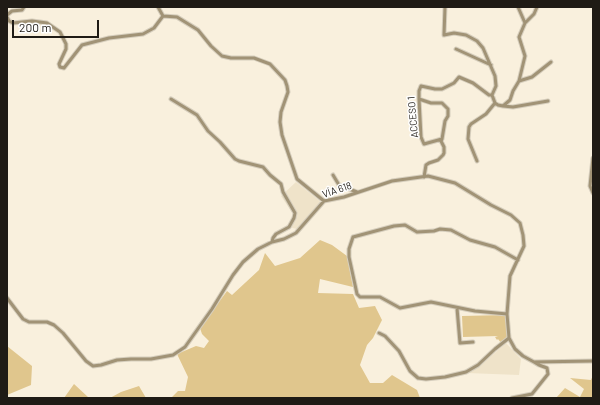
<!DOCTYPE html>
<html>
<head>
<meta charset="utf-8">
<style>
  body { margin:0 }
  #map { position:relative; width:600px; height:405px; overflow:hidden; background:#f9f0dd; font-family:Barlow,sans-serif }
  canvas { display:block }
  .frame { position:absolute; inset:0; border:8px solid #1f1b15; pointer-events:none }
  .scale { position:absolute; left:12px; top:20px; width:87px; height:18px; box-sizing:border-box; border:2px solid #1f1b15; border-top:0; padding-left:5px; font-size:12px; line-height:14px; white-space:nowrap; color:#1f1b15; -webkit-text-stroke:3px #fff; paint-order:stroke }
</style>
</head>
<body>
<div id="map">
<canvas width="600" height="405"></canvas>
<div class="frame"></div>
<div class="scale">200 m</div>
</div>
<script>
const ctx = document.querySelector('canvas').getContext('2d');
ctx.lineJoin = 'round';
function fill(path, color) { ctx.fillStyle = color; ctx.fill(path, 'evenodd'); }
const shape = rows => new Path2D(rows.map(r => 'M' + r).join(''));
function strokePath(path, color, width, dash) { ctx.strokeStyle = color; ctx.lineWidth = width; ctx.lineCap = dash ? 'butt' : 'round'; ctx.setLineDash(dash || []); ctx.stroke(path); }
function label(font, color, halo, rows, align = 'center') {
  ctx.font = font + ' Barlow,sans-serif'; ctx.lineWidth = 3; ctx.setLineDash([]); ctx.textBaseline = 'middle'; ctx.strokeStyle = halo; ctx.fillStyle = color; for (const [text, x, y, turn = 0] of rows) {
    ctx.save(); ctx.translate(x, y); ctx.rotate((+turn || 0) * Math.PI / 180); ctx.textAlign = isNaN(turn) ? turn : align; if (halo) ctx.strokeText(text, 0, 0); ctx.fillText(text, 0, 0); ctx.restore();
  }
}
fill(shape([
  [296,182,321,202,297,229,289,227,293,214,281,196],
  [506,343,521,359,519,375,467,373,480,366]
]), '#efe3c9');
fill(shape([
  [320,240,332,245,347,256,353,287,320,279,318,293,353,294,359,308,375,306,382,320,373,338,367,345,360,365,370,383,383,383,392,375,417,390,420,398,171,398,178,391,185,391,188,377,177,354,196,346,204,348,209,341,202,334,200,328,227,291,232,295,259,270,265,253,275,266,300,258],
  [505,315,508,338,501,343,498,339,497,340,495,337,498,336,463,337,462,316],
  [7,346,32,366,31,385,7,395],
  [593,375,593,398,556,398,565,388,580,397,584,389,570,378,591,380],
  [74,384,88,397,95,398,64,398],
  [139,386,146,398,110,398,121,392]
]), '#e0c68d');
const minor = shape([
  [158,7,163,16,177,17,198,30,211,46,222,56,231,58,254,58,270,64,285,80,287,86,288,92,281,112,280,122,282,135,297,179,324,201],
  [445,7,444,35,454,33,466,35,477,41,483,48,495,76,496,86,492,95],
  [7,15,12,11,22,10,24,7],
  [7,17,9,21,13,23,32,21,47,23,60,32,66,44,66,49,59,64,60,67,64,68,82,45,109,38,143,34,154,28,163,16],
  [525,23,534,14,537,7],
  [456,49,491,65],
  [519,81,532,77,551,62],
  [492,95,495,103,498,105,503,106,510,100,513,91,519,81,525,56,519,37,525,23,518,7],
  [171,99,197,115,208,131,220,142,235,159,239,161,263,167,270,175,281,184,283,192,295,213,294,218,289,227,276,234,273,238,272,242],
  [419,99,431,103,442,103,448,109,448,116,445,121,442,139],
  [503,106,513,107,548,101],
  [593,158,590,186,593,193],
  [477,161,468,139,469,127,471,124,486,114,495,103],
  [333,175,339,185,357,192],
  [424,177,426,165,429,163,438,160,443,155,444,153,444,147,441,141,442,139,424,144,421,137,419,99,419,91,421,86,435,89,442,89,454,83,459,77,473,83,489,95,492,95],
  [7,298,23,319,29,322,47,322,54,325,63,333,86,361,93,366,101,365,117,360,131,359,151,359,173,355,185,347,212,309,233,275,243,262,258,249,272,242,284,239,296,233,324,201,344,197,392,181,428,176,455,183,491,205,511,215,520,223,523,235,524,246,510,276,507,314,509,338,515,349,523,356,534,362,593,361],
  [457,308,460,343,473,342],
  [507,314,475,311,431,302,400,308,380,297,360,297,357,294,349,257,349,249,353,237,394,226,405,225,417,232,434,231,440,229,451,230,470,240,495,247,518,260],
  [379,333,385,336,399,351,410,371,418,378,426,379,445,377,466,372,478,365,495,349,509,338],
  [512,398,532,394,548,374,547,368,539,365,534,362]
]);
strokePath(minor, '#d6cebd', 5);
strokePath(minor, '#a19376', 3);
label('10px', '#1f1b15', '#fff', [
  ["ACCESO 1",413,117,-95],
  ["VÍA 618",337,190,-19]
]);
</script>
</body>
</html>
